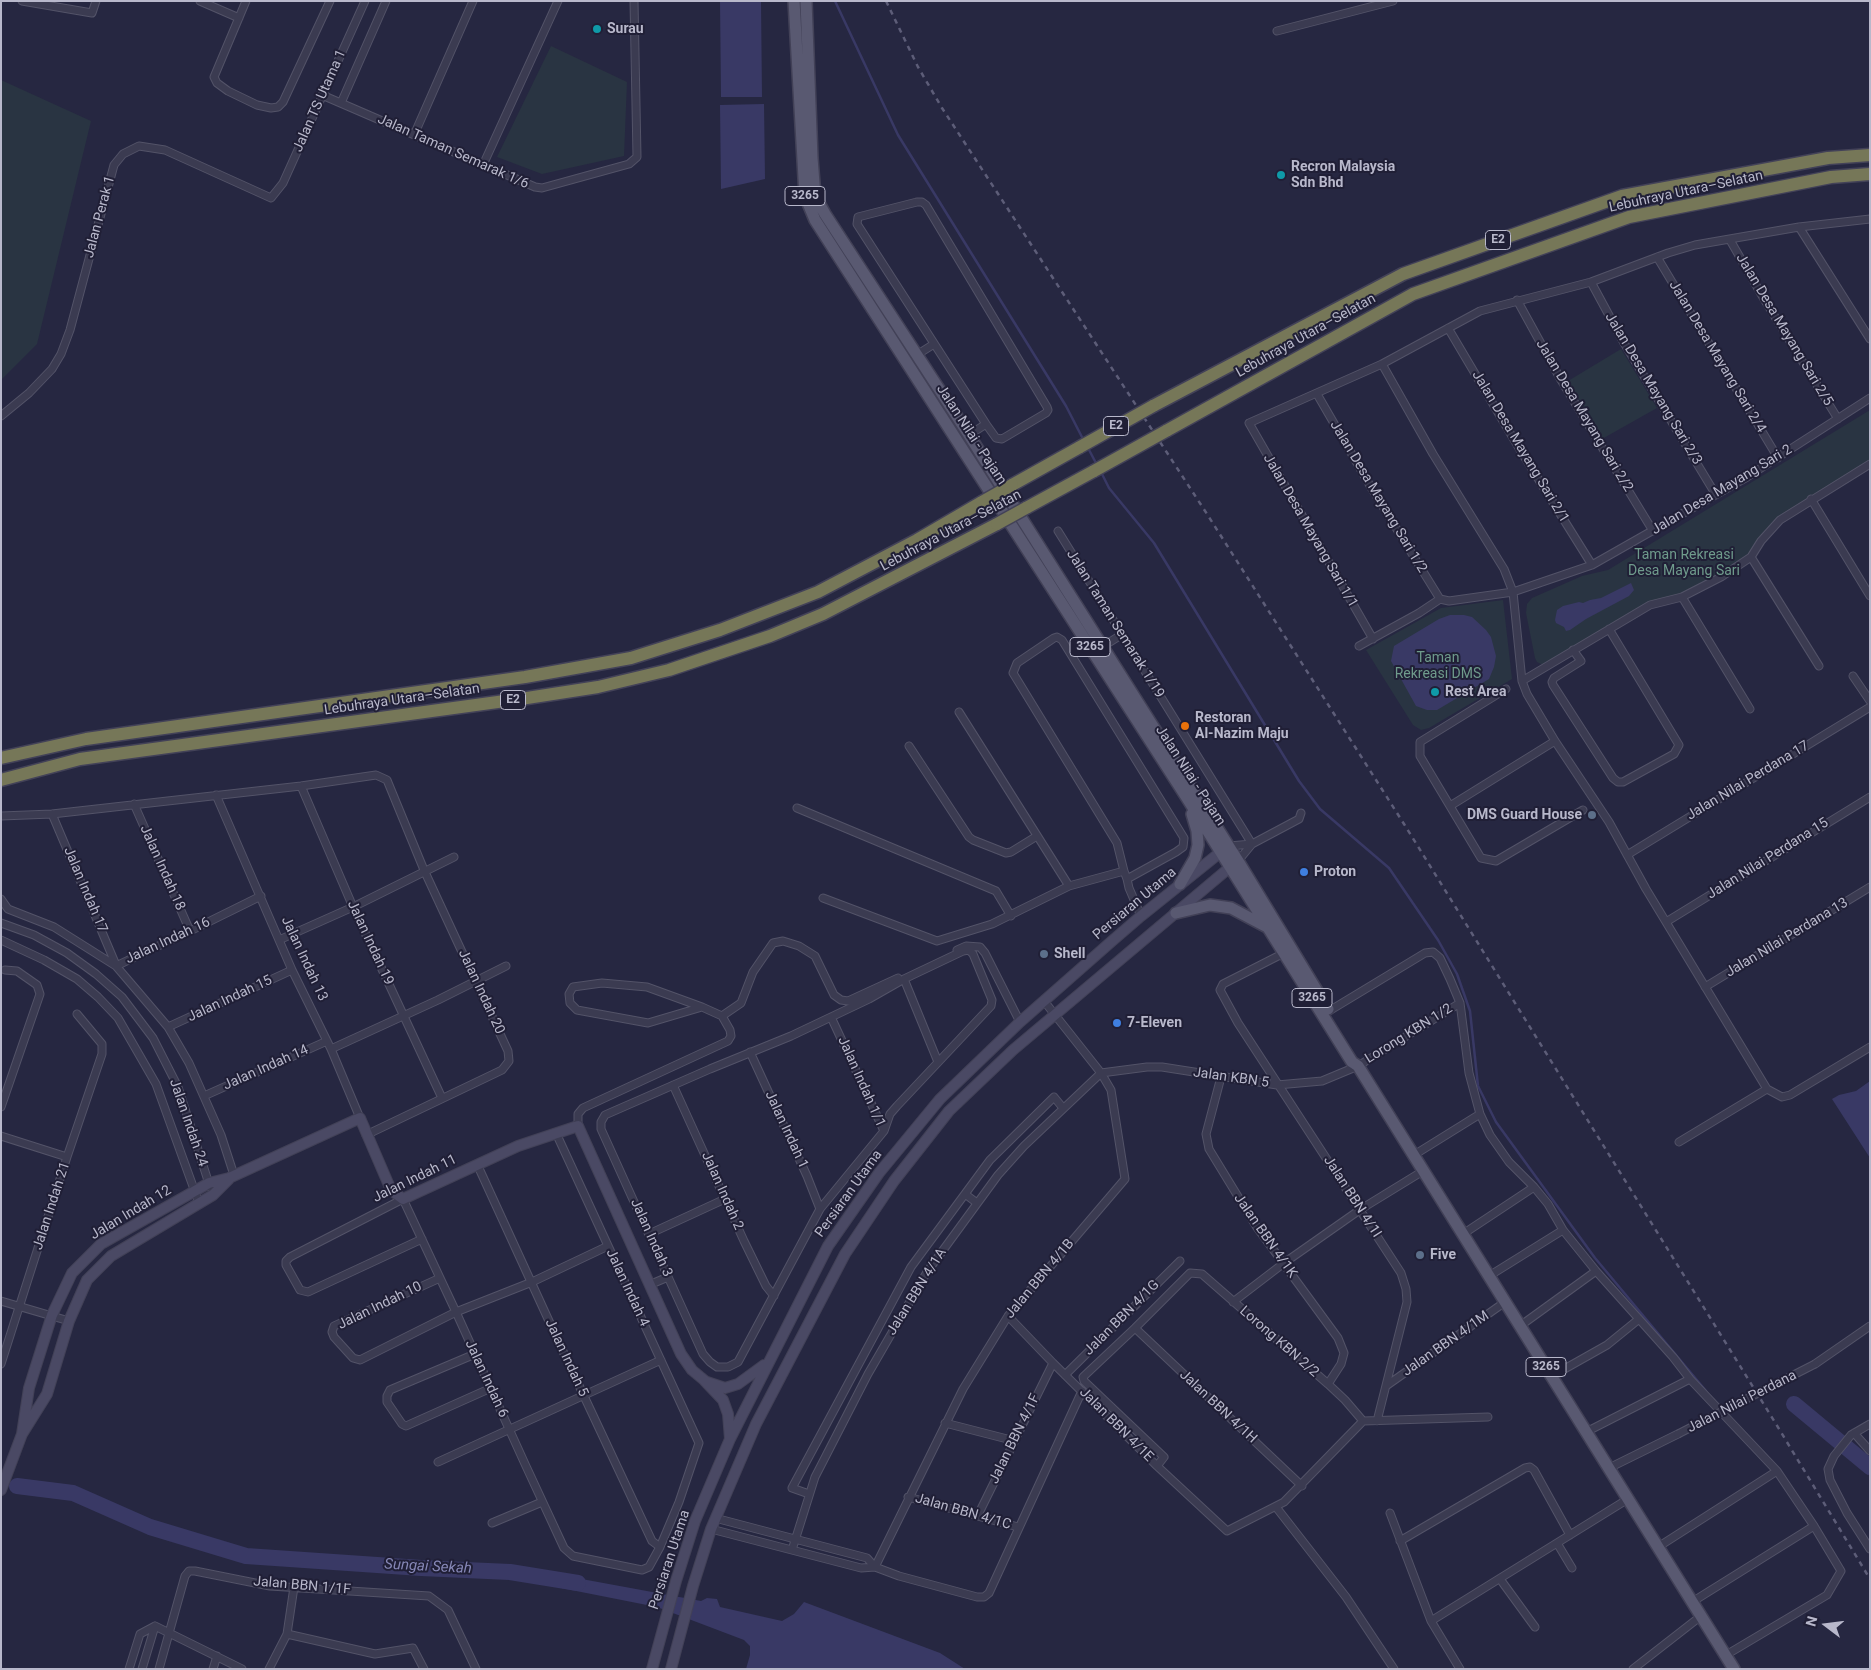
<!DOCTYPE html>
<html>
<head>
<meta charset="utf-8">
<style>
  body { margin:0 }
  #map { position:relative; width:1871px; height:1670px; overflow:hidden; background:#262741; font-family:Roboto,sans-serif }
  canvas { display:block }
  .frame { position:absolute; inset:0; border:2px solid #b8b8cb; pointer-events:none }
  .north { position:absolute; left:1801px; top:1600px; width:50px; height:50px; -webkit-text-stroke:4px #201f36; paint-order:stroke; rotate:285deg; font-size:14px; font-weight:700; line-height:20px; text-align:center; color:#b8b8cb }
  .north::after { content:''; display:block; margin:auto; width:18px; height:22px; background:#b8b8cb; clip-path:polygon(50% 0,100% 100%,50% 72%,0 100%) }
</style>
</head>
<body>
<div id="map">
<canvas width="1871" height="1670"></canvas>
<div class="frame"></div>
<div class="north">N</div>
</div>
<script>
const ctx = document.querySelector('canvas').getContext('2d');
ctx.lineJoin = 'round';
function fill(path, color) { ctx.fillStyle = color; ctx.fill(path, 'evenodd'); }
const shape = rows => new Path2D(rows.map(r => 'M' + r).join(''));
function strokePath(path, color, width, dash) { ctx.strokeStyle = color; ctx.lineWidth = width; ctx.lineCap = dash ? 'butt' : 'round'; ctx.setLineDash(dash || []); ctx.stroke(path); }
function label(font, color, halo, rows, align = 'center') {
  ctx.font = font + ' Roboto,sans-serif'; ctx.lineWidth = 4; ctx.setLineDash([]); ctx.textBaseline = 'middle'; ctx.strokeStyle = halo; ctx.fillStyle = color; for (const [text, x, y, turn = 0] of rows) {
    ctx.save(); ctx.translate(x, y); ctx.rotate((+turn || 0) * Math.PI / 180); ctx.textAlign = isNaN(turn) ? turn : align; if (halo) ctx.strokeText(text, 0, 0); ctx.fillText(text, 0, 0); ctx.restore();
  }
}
fill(shape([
  [551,46,627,82,624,156,542,174,497,157],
  [1,80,91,121,37,344,1,380],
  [1621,349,1657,408,1602,439,1568,381],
  [1870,410,1870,466,1785,518,1752,558,1691,597,1650,603,1543,665,1537,662,1535,658,1526,613,1527,604,1532,598,1582,576,1608,570],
  [1503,600,1512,679,1429,728,1421,730,1413,725,1366,650,1441,608]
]), '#293442');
fill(shape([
  [720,1,761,1,762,97,721,97],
  [764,104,765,179,721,189,720,105],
  [1631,583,1634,590,1629,596,1586,619,1570,630,1566,631,1564,627,1556,623,1555,620,1557,610,1563,606,1579,602,1583,603,1590,600,1601,598],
  [1450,615,1464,615,1472,617,1486,630,1491,637,1496,656,1494,667,1489,679,1437,710,1427,710,1416,706,1391,661,1394,646,1439,619],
  [1870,1081,1870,1158,1832,1099,1839,1095,1856,1091],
  [560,1575,701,1601,707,1598,717,1599,720,1607,782,1621,794,1614,804,1602,940,1653,965,1669,746,1669,750,1655,750,1646,744,1640,657,1607,556,1587]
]), '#393965');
strokePath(shape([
  [835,1,898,135,1066,406,1084,441],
  [1088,448,1097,465],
  [1101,472,1109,488,1154,543,1299,781,1320,809,1389,868,1438,940,1457,974,1470,1011,1478,1086,1496,1122,1595,1258,1706,1391]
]), '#393965', 2.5);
strokePath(shape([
  [1794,1404,1870,1467],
  [17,1486,73,1493,150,1527,246,1556,421,1568,510,1572,578,1583]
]), '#393965', 16);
const street = shape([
  [22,1,92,13,96,1],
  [200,1,239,18],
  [246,1,214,77,217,83,228,91,257,105,271,108,278,107,283,102,330,1],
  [1277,31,1393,1],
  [322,95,535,187,542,188,629,164,637,157,634,1],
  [341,103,386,1],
  [414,135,473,1],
  [483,165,558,1],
  [917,202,922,202,926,205,1047,407,1048,410,1046,413,1002,439,996,438,986,424,857,224,858,217,917,202],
  [1799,227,1870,339],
  [1730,240,1764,299,1838,419],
  [1657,257,1778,458],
  [1591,282,1624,343,1716,495],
  [1517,300,1561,380,1653,531],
  [1448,328,1519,448,1592,565],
  [915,356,934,344],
  [1382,364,1433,454,1504,569,1513,592,1522,681,1527,694,1555,741,1609,822,1646,889,1767,1089,1782,1097,1790,1095,1870,1047],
  [1317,394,1372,489,1440,599],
  [1,416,29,393,52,369,61,354,70,330,114,165,123,154,139,146,165,150,271,198,283,183,365,1],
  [969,435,986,424],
  [1811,499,1870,596],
  [1058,531,1252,844],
  [1751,557,1819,666],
  [1682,597,1750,709],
  [1373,639,1249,423,1382,364,1480,311,1591,282,1668,253,1695,245,1799,227,1870,219],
  [1359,646,1419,613,1440,599,1449,601,1513,592,1592,565,1747,477,1870,398],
  [1102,647,1121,635],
  [1573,650,1581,661,1554,678,1552,682,1553,685,1613,778,1618,782,1623,782,1674,754,1679,745,1609,629],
  [1853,676,1870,701],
  [1522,681,1650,605,1682,597,1721,577,1751,557,1761,541,1780,520,1870,464],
  [1506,689,1420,742,1420,756,1481,858,1496,861,1583,810],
  [959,712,1069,886],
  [909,746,969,837,973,840,1006,853,1011,852,1037,836],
  [301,786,353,907,442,1098],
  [216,795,292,970,331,1049,360,1118],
  [134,804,190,931],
  [1450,806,1555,741],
  [797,808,996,891,1011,916],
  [52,814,116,965],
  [1,816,52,814,301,786,376,775,387,780,424,870,508,1051,509,1061,502,1070,366,1135],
  [1229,846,1252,844],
  [1627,855,1870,707],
  [1238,861,1252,844,1299,819,1301,813],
  [1127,879,1176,852,1183,847,1184,838,1062,640,1057,637,1054,638,1017,663,1013,673,1117,843,1124,871,1127,879,1129,888,1141,916],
  [823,898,937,941,992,924,1069,886,1124,871],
  [1,899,8,909,54,927,116,966,145,1000,168,1027,189,1063,221,1135,234,1175],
  [1666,922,1870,797],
  [1,923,34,935,67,953,96,974,122,997,153,1038,178,1087,210,1187],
  [1,940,44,960,77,979,98,997,118,1018,156,1084,199,1203],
  [279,940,353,907,454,857],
  [957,950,966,946,980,947,985,953,1020,1022],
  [1284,953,1223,984,1220,990,1238,1023,1401,1273,1406,1289,1407,1302,1377,1421],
  [116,966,190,931,261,896],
  [904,979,938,1062],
  [1705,987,1870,887],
  [702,1007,648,1023,577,1010,570,1003,569,994,573,987,602,983,647,987,702,1007,722,1016,741,1003,753,972,773,943,783,941,799,946,815,956,834,995,841,1000,848,1001,898,978],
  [1329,1011,1425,953,1433,952,1440,958,1450,979,1460,1003,1469,1073,1480,1114,1490,1135,1509,1162,1534,1187,1548,1204,1563,1230,1596,1271,1673,1357,1690,1379,1777,1471,1814,1526,1841,1571,1827,1595,1726,1655],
  [831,1017,884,1131,820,1209,738,1362,728,1367,717,1367,710,1362,703,1354,601,1129,601,1122,605,1115,710,1069,791,1036,869,999,904,979,963,951,969,950,973,954,992,1000,991,1006,897,1106,890,1114,884,1131],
  [168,1027,292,970],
  [331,1049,438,1000,506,966],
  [750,1052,807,1176,820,1209],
  [1221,1077,1206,1134,1209,1149,1256,1226,1338,1338,1344,1353,1341,1364,1328,1384],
  [673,1085,744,1241,766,1286,774,1296],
  [204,1096,327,1041],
  [1,1107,40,994,37,985,17,971,5,970],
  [578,1126,578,1114,583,1108,728,1041,731,1036,730,1030,722,1016],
  [1,1136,67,1157],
  [1679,1142,1767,1089],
  [1414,1155,1480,1114],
  [477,1164,560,1345,652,1541,660,1547],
  [965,1194,977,1203],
  [649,1234,725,1199],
  [1463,1234,1534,1187],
  [422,1239,308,1292,300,1290,286,1265,286,1261,290,1257,403,1199,440,1278,456,1312,525,1464,564,1548,573,1556,642,1570,649,1567,660,1547,679,1502,699,1443,556,1133],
  [1489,1276,1563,1230],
  [440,1278,334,1326,332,1332,334,1337,353,1358,360,1360,456,1312,532,1282,608,1246],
  [649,1285,668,1277],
  [1,1301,69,1321],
  [1233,1302,1284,1263,1361,1209,1423,1171],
  [1008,1316,1053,1363,1157,1466,1227,1531,1284,1502,1363,1421,1488,1417],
  [1520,1326,1596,1271],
  [1135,1328,1302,1486],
  [475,1354,390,1390,387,1396,387,1402,402,1424,406,1426,491,1388],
  [1,1364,67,1157,102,1054,102,1044,77,1014],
  [1815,1364,1870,1326],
  [1065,1375,1180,1261],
  [1552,1376,1607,1345,1639,1319],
  [1386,1386,1505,1302],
  [945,1423,1015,1441],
  [1870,1424,1851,1435,1834,1456,1828,1469,1830,1480,1847,1513,1870,1549],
  [1586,1432,1690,1379],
  [1854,1433,1870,1451],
  [438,1462,661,1360],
  [1157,1466,1164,1457,1084,1381,1083,1377,1135,1328,1190,1273,1202,1274,1328,1384,1345,1400,1363,1421],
  [1609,1468,1678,1434],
  [809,1494,792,1488,911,1267,990,1160,1054,1097,1063,1108],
  [908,1497,1018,1527],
  [1276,1507,1346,1597,1394,1669],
  [1390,1513,1431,1621,1460,1669],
  [978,1515,1053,1363],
  [715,1518,867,1558,875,1567,899,1576,977,1597,984,1597,989,1593,1082,1391],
  [492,1523,542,1502],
  [711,1529,861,1568,875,1567],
  [1400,1541,1525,1468,1530,1467,1534,1470,1570,1535],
  [1557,1543,1572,1568],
  [1658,1547,1777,1471],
  [792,1550,815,1477,868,1374,927,1272,998,1175,1024,1146,1101,1073,1147,1067,1162,1067,1277,1085,1322,1081,1358,1066,1460,1003],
  [875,1567,963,1389,1008,1316,1125,1179,1111,1090,1101,1073,1044,1001],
  [1500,1579,1535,1627],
  [1692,1602,1814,1526],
  [1431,1621,1628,1499],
  [155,1626,242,1669],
  [287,1634,375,1654,413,1648,424,1669],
  [129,1669,140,1634,155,1626],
  [142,1669,155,1626],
  [159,1669,185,1576,189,1571,195,1571,270,1586,429,1596,448,1610,476,1669],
  [213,1669,217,1656],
  [269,1669,287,1634,294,1587],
  [1633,1669,1701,1616]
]);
const secondary = shape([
  [707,1382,725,1388,738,1384,764,1365],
  [22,1434,29,1388,52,1315,72,1273,101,1244,209,1183,229,1178,360,1118,391,1190,403,1199,518,1146,578,1126,681,1354,692,1370,704,1380,723,1400,728,1414,730,1439],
  [1,1490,22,1434,47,1394,69,1321,87,1280,111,1256,213,1195,229,1179],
  [652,1669,676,1581,695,1521,730,1439,828,1246,879,1173,940,1099,1020,1022,1112,941,1141,916,1227,847],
  [671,1669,693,1586,711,1529,756,1424,845,1254,894,1181,949,1111,1013,1050,1235,863]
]);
const primary = shape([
  [794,1,805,196,815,220,1187,798,1352,1062,1358,1066,1734,1669],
  [806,1,812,158,815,196,825,214,969,435,1238,861,1328,1009],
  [1180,884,1195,858,1198,845,1197,831,1192,814],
  [1176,913,1210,905,1231,908,1267,927]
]);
const highway = shape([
  [1153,406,1403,274,1622,196,1828,158,1870,155],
  [1166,431,1413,294,1629,217,1831,177,1870,174],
  [1012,485,1080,447],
  [1026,508,1094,471],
  [1,758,86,739,525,677,631,658,720,630,818,592,917,540,982,502],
  [1,780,80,759,527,698,598,687,669,670,770,636,823,614,997,524]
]);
strokePath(street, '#535368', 9);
strokePath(secondary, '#424157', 12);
strokePath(primary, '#424157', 14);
strokePath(highway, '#434258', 15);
strokePath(street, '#3b3b51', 7);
strokePath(secondary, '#4a4964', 10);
strokePath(primary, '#595971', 11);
strokePath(highway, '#767758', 12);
strokePath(shape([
  [886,1,918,67,942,108,1207,514,1404,824,1776,1424,1870,1579]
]), '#5d5d78', 2.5, [5, 5]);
const streetBridge = shape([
  [1678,1434,1815,1364]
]);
const highwayBridge = shape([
  [1080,447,1153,406],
  [1094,471,1166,431],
  [982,502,1012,485],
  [997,524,1026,508]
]);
strokePath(streetBridge, '#535368', 9, []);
strokePath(highwayBridge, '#434258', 15, []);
strokePath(streetBridge, '#3b3b51', 7);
strokePath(highwayBridge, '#767758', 12);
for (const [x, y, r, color] of [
  [597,29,5,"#0f9aa8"],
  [1281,175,5,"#0f9aa8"],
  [1435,692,5,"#0f9aa8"],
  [1185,726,5,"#e8710a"],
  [1592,815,5,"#5c6f8a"],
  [1304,872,5,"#3f7fe0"],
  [1044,954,5,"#5c6f8a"],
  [1117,1023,5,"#3f7fe0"],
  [1420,1255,5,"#5c6f8a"]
]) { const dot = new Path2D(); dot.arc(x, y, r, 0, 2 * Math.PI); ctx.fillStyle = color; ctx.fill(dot); strokePath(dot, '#201f36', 2); }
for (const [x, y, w] of [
  [805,196,40],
  [1498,240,25],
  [1116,426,25],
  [1090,647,40],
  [513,700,25],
  [1312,998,40],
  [1546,1367,40]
]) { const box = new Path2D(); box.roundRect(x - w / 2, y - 9.5, w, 19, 4); ctx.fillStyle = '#201f36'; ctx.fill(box); strokePath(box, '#b8b8cb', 1); }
label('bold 12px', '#b8b8cb', null, [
  ["3265",805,196],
  ["E2",1498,240],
  ["E2",1116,426],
  ["3265",1090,647],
  ["E2",513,700],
  ["3265",1312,998],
  ["3265",1546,1367]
]);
label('bold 14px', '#b8b8cb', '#201f36', [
  ["Surau",607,29],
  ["Recron Malaysia",1291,167],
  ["Sdn Bhd",1291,183],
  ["Rest Area",1445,692],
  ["Restoran",1195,718],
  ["Al-Nazim Maju",1195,734],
  ["DMS Guard House",1582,815,"right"],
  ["Proton",1314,872],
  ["Shell",1054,954],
  ["7-Eleven",1127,1023],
  ["Five",1430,1255]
], 'left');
label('14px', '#b8b8cb', '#201f36', [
  ["Jalan TS Utama 1",320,101,-66],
  ["Jalan Taman Semarak 1/6",453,152,24],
  ["Lebuhraya Utara–Selatan",1686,192,-12],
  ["Jalan Perak 1",100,217,-75],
  ["Jalan Desa Mayang Sari 2/5",1784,330,59],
  ["Lebuhraya Utara–Selatan",1306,336,-29],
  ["Jalan Desa Mayang Sari 2/4",1717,357,59],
  ["Jalan Desa Mayang Sari 2/3",1653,389,59],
  ["Jalan Desa Mayang Sari 2/2",1584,416,59],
  ["Jalan Nilai - Pajam",971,435,57],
  ["Jalan Desa Mayang Sari 2/1",1520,447,59],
  ["Jalan Desa Mayang Sari 2",1722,490,-31],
  ["Jalan Desa Mayang Sari 1/2",1378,497,59],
  ["Lebuhraya Utara–Selatan",951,531,-28],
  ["Jalan Desa Mayang Sari 1/1",1310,531,60],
  ["Jalan Taman Semarak 1/19",1115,624,58],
  ["Lebuhraya Utara–Selatan",402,700,-8],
  ["Jalan Nilai - Pajam",1190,776,57],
  ["Jalan Nilai Perdana 17",1748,781,-31],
  ["Jalan Nilai Perdana 15",1768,859,-32],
  ["Jalan Indah 18",162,868,66],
  ["Jalan Indah 17",85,890,67],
  ["Persiaran Utama",1135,904,-40],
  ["Jalan Nilai Perdana 13",1787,938,-31],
  ["Jalan Indah 16",168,941,-25],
  ["Jalan Indah 19",370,943,65],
  ["Jalan Indah 13",304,959,65],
  ["Jalan Indah 20",481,992,65],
  ["Jalan Indah 15",230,999,-25],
  ["Lorong KBN 1/2",1409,1034,-32],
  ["Jalan Indah 14",266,1068,-24],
  ["Jalan KBN 5",1231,1078,8],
  ["Jalan Indah 1/1",861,1082,66],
  ["Jalan Indah 24",188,1123,71],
  ["Jalan Indah 1",786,1130,65],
  ["Jalan Indah 11",415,1179,-26],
  ["Jalan Indah 2",722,1191,66],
  ["Persiaran Utama",849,1194,-54],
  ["Jalan BBN 4/1I",1352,1197,57],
  ["Jalan Indah 21",52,1206,-72],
  ["Jalan Indah 12",131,1213,-31],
  ["Jalan BBN 4/1K",1265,1236,55],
  ["Jalan Indah 3",651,1238,66],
  ["Jalan BBN 4/1B",1040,1279,-50],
  ["Jalan Indah 4",627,1288,65],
  ["Jalan BBN 4/1A",917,1292,-58],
  ["Jalan Indah 10",380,1306,-26],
  ["Jalan BBN 4/1G",1122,1318,-45],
  ["Lorong KBN 2/2",1279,1342,41],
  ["Jalan BBN 4/1M",1446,1344,-35],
  ["Jalan Indah 5",566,1358,65],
  ["Jalan Indah 6",486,1379,65],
  ["Jalan Nilai Perdana",1742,1402,-27],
  ["Jalan BBN 4/1H",1218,1407,43],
  ["Jalan BBN 4/1E",1116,1425,45],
  ["Jalan BBN 4/1F",1015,1439,-64],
  ["Jalan BBN 4/1C",963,1512,16],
  ["Persiaran Utama",670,1560,-72],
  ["Jalan BBN 1/1F",302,1586,5]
]);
label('14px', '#6f9b8c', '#201f36', [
  ["Taman Rekreasi",1684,555],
  ["Desa Mayang Sari",1684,571],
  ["Taman",1438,658],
  ["Rekreasi DMS",1438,674]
]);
label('italic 15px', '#8687b6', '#201f36', [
  ["Sungai Sekah",428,1567,3]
]);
</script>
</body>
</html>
